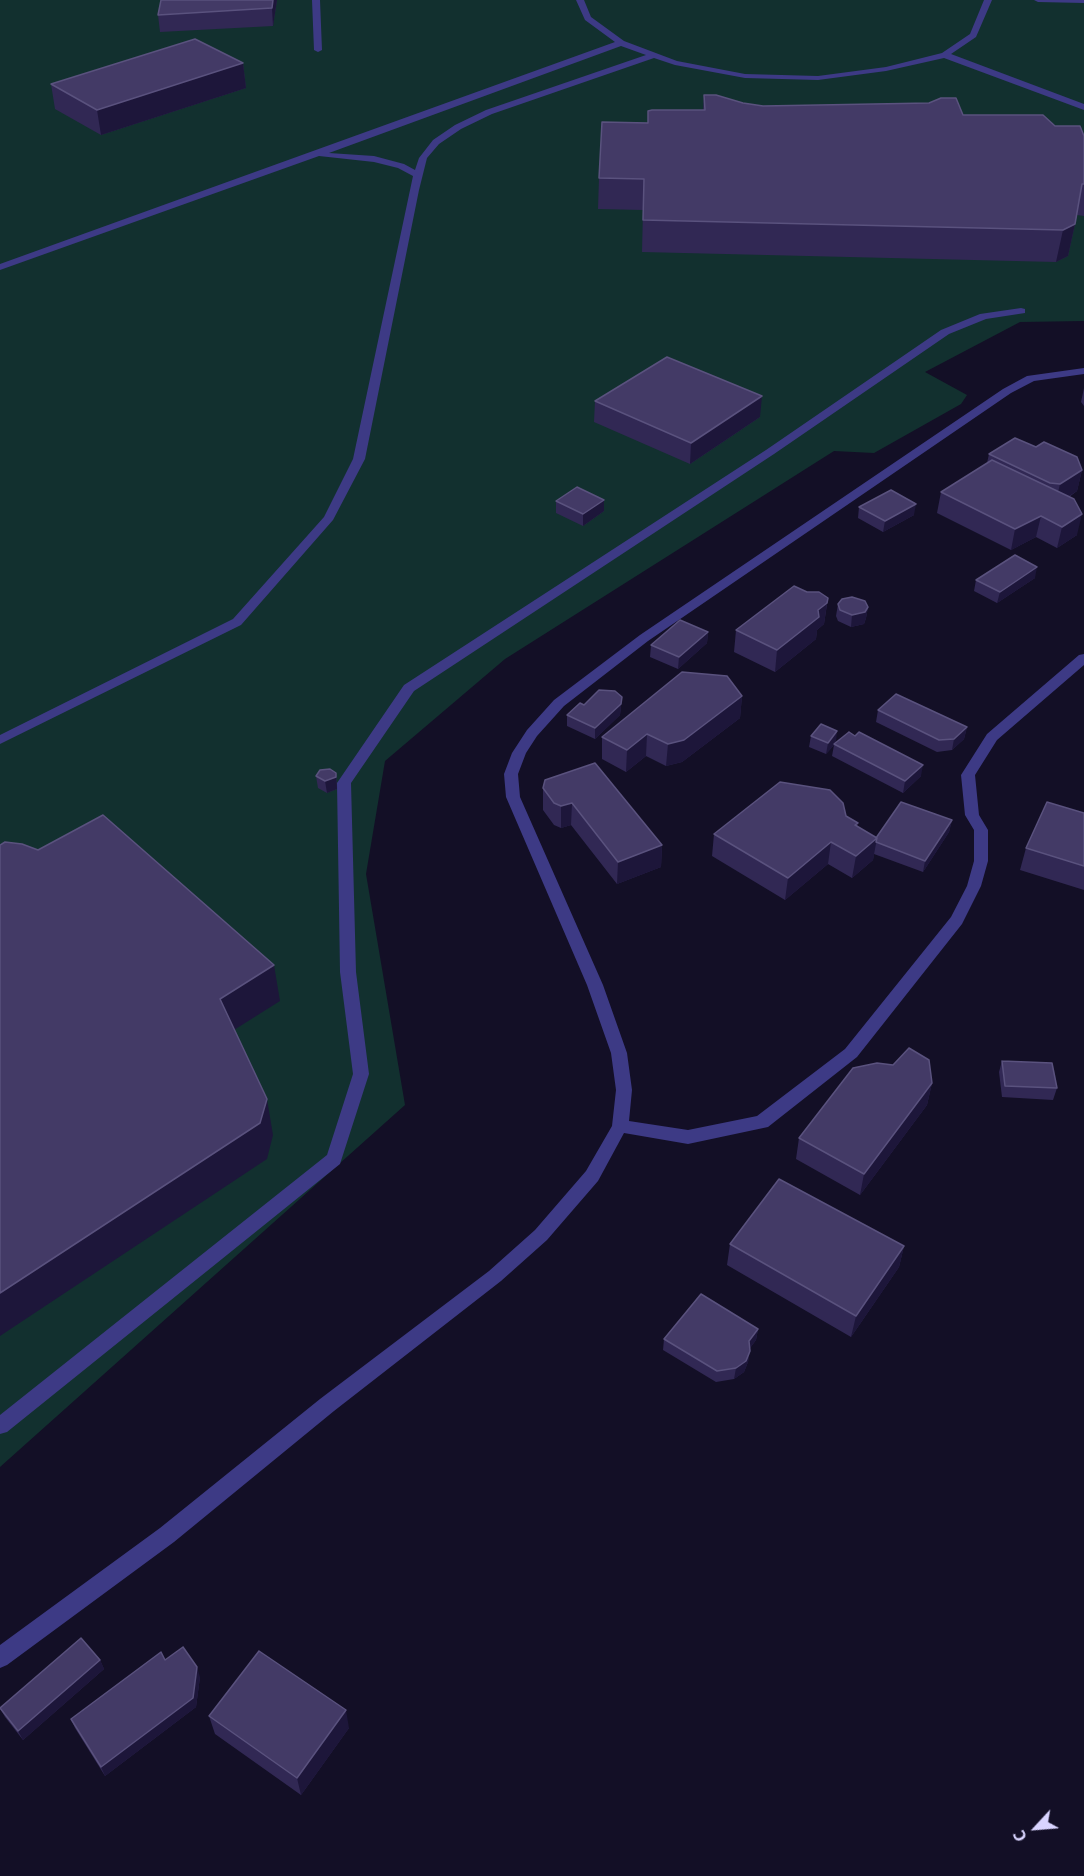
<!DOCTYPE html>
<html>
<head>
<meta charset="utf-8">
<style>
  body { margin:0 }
  #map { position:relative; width:1084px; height:1876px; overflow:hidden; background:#130f26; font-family:"Noto Sans",sans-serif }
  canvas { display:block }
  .north { position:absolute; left:1006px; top:1798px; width:60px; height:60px; -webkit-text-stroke:4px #130f26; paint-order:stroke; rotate:244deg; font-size:16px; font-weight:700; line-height:24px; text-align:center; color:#d9d4ff }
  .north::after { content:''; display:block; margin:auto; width:21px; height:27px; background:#d9d4ff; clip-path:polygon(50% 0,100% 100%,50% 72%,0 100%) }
</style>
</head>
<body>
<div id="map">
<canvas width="1084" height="1876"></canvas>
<div class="north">С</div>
</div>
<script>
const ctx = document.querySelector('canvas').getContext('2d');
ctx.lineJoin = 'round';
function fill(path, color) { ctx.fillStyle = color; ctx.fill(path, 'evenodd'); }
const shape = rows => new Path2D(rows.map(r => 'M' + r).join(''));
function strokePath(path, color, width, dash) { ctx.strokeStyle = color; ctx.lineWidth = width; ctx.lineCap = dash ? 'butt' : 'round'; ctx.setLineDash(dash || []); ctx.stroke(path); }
fill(shape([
  [0,0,1084,0,1084,321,1020,322,925,372,967,395,961,404,874,453,834,451,505,659,385,761,366,874,405,1105,0,1467]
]), '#12302f');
fill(shape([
  [312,0,320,0,322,50,318,52,314,50,312,0],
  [576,0,584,0,591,17,624,41,677,61,745,74,818,76,886,67,942,53,970,34,984,0,992,0,976,37,951,54,1084,104,1084,110,944,58,886,71,818,80,745,78,675,65,654,58,492,114,461,129,439,144,427,158,419,190,365,459,333,520,241,625,0,744,0,735,233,619,324,517,353,459,413,176,398,168,374,162,319,156,0,270,0,264,615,42,585,20,576,0],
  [621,46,646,55,486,110,455,125,433,140,419,158,415,170,404,164,374,156,329,153,621,46],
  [1034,0,1084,0,1084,3,1038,2,1034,0],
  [1021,308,1025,309,1025,313,986,319,949,334,774,454,414,691,351,783,356,972,369,1074,340,1164,7,1432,0,1434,0,1415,327,1155,353,1074,340,972,337,783,404,685,766,450,941,330,980,314,1021,308]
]), '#3d3a85');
fill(shape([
  [1084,368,1084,374,1034,381,1011,393,648,641,564,706,537,736,526,753,518,774,520,797,603,985,627,1053,632,1090,629,1121,688,1130,757,1116,845,1049,951,917,967,886,974,861,974,830,965,815,961,775,987,734,1079,655,1084,654,1084,665,997,740,975,775,979,815,988,830,988,861,981,886,962,924,857,1057,768,1127,688,1144,624,1133,598,1181,547,1240,501,1281,334,1411,174,1542,7,1665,0,1668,0,1645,160,1528,320,1399,489,1271,535,1230,586,1171,612,1126,616,1090,611,1053,587,985,506,797,504,774,512,753,527,730,554,700,640,635,1003,389,1027,376,1084,368]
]), '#3d3a85');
fill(shape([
  [277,0,273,26,160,32,158,15],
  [243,63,246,88,101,135,55,109,51,84],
  [704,95,743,103,763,106,963,115,1055,126,1084,136,1084,216,1077,215,1068,256,1056,262,642,252,643,210,598,209,599,178,647,123,703,110],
  [1084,388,1084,406,1081,402],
  [595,401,760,417,690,464,594,422],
  [989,454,1082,470,1077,491,1069,497,1077,535,1057,548,1036,537,1011,550,937,513,941,492,987,463],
  [556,501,604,511,583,526,556,513],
  [859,507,914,515,883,532,858,518],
  [1035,578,997,603,974,591,976,580],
  [807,592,828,598,824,624,817,630,816,639,775,672,734,652,736,630],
  [838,604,868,607,866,618,864,624,851,627,838,621,836,616],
  [708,632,707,643,678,669,650,657,651,645],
  [742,696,740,718,682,762,666,766,646,756,626,772,602,759,602,737],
  [622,697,620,715,595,739,567,726,567,715,584,705],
  [878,710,967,727,964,739,952,750,937,752,876,722],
  [811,736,836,743,921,776,903,793,832,756,834,745,826,754,809,747],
  [336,773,337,789,327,793,318,788,316,776],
  [543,788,662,845,661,867,617,884,571,825,561,828,554,825,543,810],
  [1084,813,1084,890,1020,870,1026,848],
  [846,816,858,823,857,827,876,838,952,820,949,832,923,872,874,854,873,860,852,878,828,864,785,900,712,856,714,834],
  [1002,1061,1057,1088,1053,1100,1002,1097,999,1072],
  [932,1083,927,1105,860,1195,796,1159,799,1138],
  [730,1244,904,1246,899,1267,851,1337,727,1265],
  [758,1329,756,1340,750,1348,748,1362,744,1372,734,1379,716,1382,663,1350,664,1339],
  [100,1660,104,1669,23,1740,5,1717,0,1708],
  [165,1660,200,1677,196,1707,105,1776,75,1728,71,1719],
  [209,1716,349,1728,301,1795,215,1734]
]), '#312854');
fill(shape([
  [273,0,277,0,273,26,272,8],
  [243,63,246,88,101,135,97,110],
  [1075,224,1068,256,1056,262,1063,230],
  [762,396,760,417,690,464,691,443],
  [1082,470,1077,491,1055,505,1060,484],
  [604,500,604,511,583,526,583,514],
  [916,504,914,515,883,532,885,521],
  [1082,514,1077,535,1057,548,1062,527],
  [1041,516,1036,537,1011,550,1015,529],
  [1037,567,1035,578,997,603,1000,592],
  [827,603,824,624,817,630,816,639,775,672,777,650,818,610],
  [868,607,866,618,864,624,851,627,852,615],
  [708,632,707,643,678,669,679,657],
  [742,696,740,718,682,762,666,766,668,744],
  [622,697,620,715,595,739,595,728],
  [967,727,964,739,952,750,954,739],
  [837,731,836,743,826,754,828,743],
  [647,734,646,756,626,772,627,750],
  [923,765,921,776,903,793,905,781],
  [336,773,337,789,327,793,325,781],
  [572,803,571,825,561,828,561,806],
  [952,820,949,832,923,872,925,861],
  [877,838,873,860,852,878,856,856],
  [831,842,828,864,785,900,788,878],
  [662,845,661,867,617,884,618,862],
  [274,965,280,1001,226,1035,220,999],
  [932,1083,927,1105,860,1195,864,1174],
  [267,1099,273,1135,267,1159,0,1336,0,1293],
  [904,1246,899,1267,851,1337,856,1316],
  [758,1329,756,1340,747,1352,749,1341],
  [750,1351,748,1362,744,1372,734,1379,736,1368],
  [100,1660,104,1669,23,1740,18,1731],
  [197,1667,200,1677,196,1707,105,1776,101,1767],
  [346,1710,349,1728,301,1795,297,1778]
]), '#1d163a');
const building = shape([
  [161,0,273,0,272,8,158,15,161,0],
  [195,39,243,63,97,110,51,84,195,39],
  [704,95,716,95,743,103,763,106,929,103,941,98,956,98,963,115,1043,115,1055,126,1080,126,1084,136,1084,184,1082,184,1075,224,1063,230,643,220,644,179,599,178,602,122,648,123,648,111,652,110,705,110,704,95],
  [667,357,762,396,691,443,595,401,667,357],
  [1015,438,1036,447,1044,442,1077,457,1082,470,1060,484,1050,483,989,454,1015,438],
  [992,460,1074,499,1082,514,1062,527,1041,516,1015,529,941,492,992,460],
  [577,487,604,500,583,514,556,501,577,487],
  [891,490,916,504,885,521,859,507,891,490],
  [1015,555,1037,567,1000,592,976,580,1015,555],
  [794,586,807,592,819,592,828,598,827,603,818,610,819,617,777,650,736,630,794,586],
  [852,597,865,601,868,607,865,612,852,615,840,610,838,604,842,599,852,597],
  [680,620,708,632,679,657,651,645,680,620],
  [682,672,727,676,742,696,684,740,668,744,647,734,627,750,602,737,682,672],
  [599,690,615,691,622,697,621,704,595,728,567,715,580,703,584,705,599,690],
  [896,694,967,727,954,739,939,740,878,710,896,694],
  [821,724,837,731,828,743,811,736,821,724],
  [849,732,855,736,859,732,923,765,905,781,834,744,849,732],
  [595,763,662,845,618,862,572,803,561,806,554,803,543,788,545,780,595,763],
  [330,769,336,773,336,777,325,781,316,776,320,770,330,769],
  [780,782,830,790,843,803,846,816,858,823,855,825,877,838,856,856,831,842,788,878,714,834,780,782],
  [901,802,952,820,925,861,876,842,877,838,876,838,901,802],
  [1047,802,1084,813,1084,866,1026,848,1047,802],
  [103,815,274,965,220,999,267,1099,260,1123,0,1293,0,845,5,842,22,844,38,850,103,815],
  [909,1048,929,1060,932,1083,864,1174,799,1138,853,1068,877,1063,893,1065,909,1048],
  [1002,1061,1052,1063,1057,1088,1005,1086,1002,1061],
  [779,1179,904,1246,856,1316,730,1244,779,1179],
  [701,1294,758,1329,749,1341,750,1351,746,1361,736,1368,717,1371,664,1339,701,1294],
  [81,1638,100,1660,18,1731,0,1708,81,1638],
  [183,1647,197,1667,193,1698,101,1767,71,1719,161,1652,165,1660,183,1647],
  [259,1651,346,1710,297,1778,209,1716,259,1651]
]);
fill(building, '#433a66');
strokePath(building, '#5a527e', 1.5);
</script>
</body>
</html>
